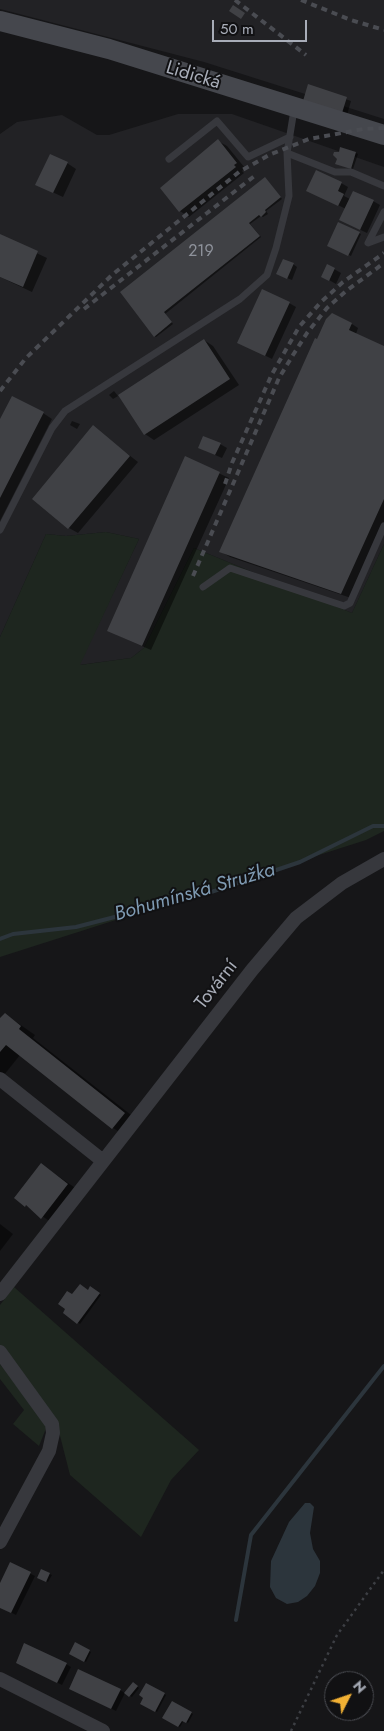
<!DOCTYPE html>
<html>
<head>
<meta charset="utf-8">
<style>
  body { margin:0 }
  #map { position:relative; width:384px; height:1731px; overflow:hidden; background:#161618; font-family:Jost,sans-serif }
  canvas { display:block }
  .north { position:absolute; left:324px; top:1671px; width:50px; height:50px; box-sizing:border-box; background:#111113; border:1px solid #4d4f55; border-radius:50%; rotate:49deg; font-size:14px; font-weight:700; line-height:20px; text-align:center; color:#a8adb8 }
  .north::after { content:''; display:block; margin:auto; width:18px; height:22px; background:#f2b134; clip-path:polygon(50% 0,100% 100%,50% 72%,0 100%) }
  .scale { position:absolute; left:212px; top:20px; width:95px; height:22px; box-sizing:border-box; border:2px solid #a8adb8; border-top:0; padding-left:6px; font-size:15px; line-height:18px; white-space:nowrap; color:#a8adb8; -webkit-text-stroke:4px #111113; paint-order:stroke }
</style>
</head>
<body>
<div id="map">
<canvas width="384" height="1731"></canvas>
<div class="north">N</div>
<div class="scale">50 m</div>
</div>
<script>
const ctx = document.querySelector('canvas').getContext('2d');
ctx.lineJoin = 'round';
function fill(path, color) { ctx.fillStyle = color; ctx.fill(path, 'evenodd'); }
const shape = rows => new Path2D(rows.map(r => 'M' + r).join(''));
function strokePath(path, color, width, dash) { ctx.strokeStyle = color; ctx.lineWidth = width; ctx.lineCap = dash ? 'butt' : 'round'; ctx.setLineDash(dash || []); ctx.stroke(path); }
function label(font, color, halo, rows, align = 'center') {
  ctx.font = font + ' Jost,sans-serif'; ctx.lineWidth = 4; ctx.setLineDash([]); ctx.textBaseline = 'middle'; ctx.strokeStyle = halo; ctx.fillStyle = color; for (const [text, x, y, turn = 0] of rows) {
    ctx.save(); ctx.translate(x, y); ctx.rotate((+turn || 0) * Math.PI / 180); ctx.textAlign = isNaN(turn) ? turn : align; if (halo) ctx.strokeText(text, 0, 0); ctx.fillText(text, 0, 0); ctx.restore();
  }
}
fill(shape([
  [0,0,384,0,384,119,204,62,0,9],
  [178,114,232,114,384,167,384,544,352,613,194,548,144,648,131,658,79,665,139,539,106,532,66,536,46,534,0,637,0,134,17,122,62,115,97,135,109,135]
]), '#222225');
fill(shape([
  [106,532,139,539,80,665,131,658,144,648,194,548,352,613,384,544,384,831,366,840,0,957,0,637,46,534,66,536],
  [14,1287,199,1450,171,1480,141,1537,70,1475,57,1424,0,1347,0,1305],
  [0,1364,47,1426,39,1446,13,1424,24,1410,0,1379]
]), '#1e261f');
fill(shape([
  [305,1503,310,1503,314,1507,310,1533,313,1549,320,1561,320,1573,315,1586,307,1596,298,1602,287,1604,276,1598,270,1587,271,1561,289,1522]
]), '#2c353c');
fill(shape([
  [309,86,351,101,347,115],
  [218,141,227,146,245,168,242,171,244,173,189,217,180,211,162,188],
  [356,153,358,154,353,169,339,164],
  [67,163,76,169,63,197,37,185],
  [265,178,282,199,266,211,268,214,263,217,261,216,250,224,261,237,165,314,173,324,156,337,154,336,150,330],
  [341,183,348,187,344,196,350,199,373,201,380,205,367,233,348,224,346,209,315,194],
  [339,223,361,234,351,256,328,245],
  [0,236,47,258,32,292,0,277],
  [293,264,297,267,292,280,282,276],
  [334,269,341,273,336,284,329,280],
  [289,303,296,307,272,359,246,346],
  [352,324,358,328,356,334,384,347,384,524,351,598,230,557,220,551,324,343],
  [204,340,213,346,239,385,154,440,145,434],
  [114,391,118,396,113,399,109,395],
  [43,413,52,419,0,521,0,421],
  [72,421,80,424,77,429,70,425],
  [93,427,138,462,78,533,69,528],
  [220,444,227,448,222,458,206,451],
  [186,458,229,478,151,650,117,635],
  [5,1014,35,1035,33,1038,140,1122,128,1137,113,1128,20,1055,0,1080,0,1020],
  [42,1165,84,1194,58,1227,16,1198],
  [0,1224,13,1234,0,1251],
  [91,1288,101,1295,80,1324,64,1312,72,1295,88,1291],
  [11,1564,35,1576,16,1615,0,1607,0,1585],
  [42,1571,52,1575,48,1582,39,1577],
  [75,1644,91,1652,86,1662,70,1654],
  [66,1664,71,1667,62,1685,22,1665],
  [133,1683,139,1688,132,1697,125,1693],
  [147,1684,166,1695,157,1712,142,1703],
  [120,1690,125,1693,116,1711,75,1691],
  [173,1702,193,1714,188,1723,184,1720,180,1727,164,1718]
]), '#0007');
strokePath(shape([
  [0,939,13,934,76,927,211,892,300,862,373,826,384,826],
  [236,1620,251,1535,384,1366]
]), '#2c353c', 4);
fill(shape([
  [233,5,245,13,241,19,229,11],
  [308,84,347,97,342,113,303,101],
  [218,139,237,163,234,165,236,167,179,212,160,188],
  [340,147,356,152,351,169,335,164,337,159,333,155,334,152,339,152],
  [50,154,68,162,53,193,35,185],
  [316,170,342,182,338,191,344,194,338,206,306,191],
  [265,177,281,197,265,210,266,212,261,217,259,215,249,223,260,236,164,312,172,322,154,337,120,292],
  [353,191,374,200,360,230,339,220],
  [338,222,360,232,348,256,327,246],
  [0,234,38,251,23,287,0,277],
  [283,259,294,263,287,279,276,274],
  [327,264,335,268,329,281,321,277],
  [262,289,290,302,265,356,237,343],
  [332,313,352,323,349,330,384,346,384,499,341,594,219,552,315,338,317,339,326,319],
  [204,339,230,379,144,435,118,395],
  [12,396,44,412,0,498,0,419],
  [93,425,130,456,68,529,32,499],
  [203,436,221,443,215,455,198,448],
  [185,456,220,472,142,646,107,631],
  [5,1013,21,1026,19,1029,125,1113,112,1129,6,1045,0,1052,0,1018],
  [41,1163,68,1184,41,1219,26,1205,25,1207,14,1198],
  [80,1284,88,1290,90,1286,100,1293,77,1324,63,1313,65,1309,58,1304,67,1291,72,1294],
  [10,1562,31,1572,11,1613,0,1608,0,1583],
  [41,1569,50,1573,46,1582,37,1578],
  [75,1642,90,1650,84,1662,69,1654],
  [24,1643,67,1663,57,1683,16,1663],
  [78,1669,121,1689,111,1709,69,1689],
  [133,1682,138,1686,129,1697,124,1693],
  [146,1683,165,1693,155,1712,140,1704,143,1698,139,1695],
  [172,1701,192,1712,186,1723,182,1721,178,1727,162,1718]
]), '#404145');
strokePath(shape([
  [291,1731,337,1635,384,1570]
]), '#3d3f44', 2.5, [2.5, 4]);
strokePath(shape([
  [294,110,287,153,335,172,351,172,384,186],
  [169,159,217,121,248,157,290,137],
  [384,212,368,243,384,237],
  [0,530,52,428,65,411,240,299,267,275,276,248,289,196,287,153],
  [203,587,230,568,344,606,350,603,384,526]
]), '#37383d', 7);
strokePath(shape([
  [0,1079,103,1161],
  [0,1294,252,970,296,918,342,883,384,859],
  [0,1352,52,1424,53,1433,49,1451,0,1542],
  [0,1679,103,1731]
]), '#37383d', 14);
strokePath(shape([
  [0,21,109,49,384,135]
]), '#45474d', 20);
strokePath(shape([
  [235,0,306,55],
  [301,0,351,20,384,30],
  [84,309,257,174],
  [0,391,26,358,112,275,239,172,269,155,309,139,363,129,384,128],
  [225,484,232,463,272,374,299,327,321,302,343,282,384,253],
  [193,576,279,378,293,355,307,333,327,308,346,291,384,263]
]), '#4a4c52', 4, [6, 5]);
label('16px', '#8e929b', null, [
  ["219",201,252]
]);
label('19px', '#a8adb8', '#111113', [
  ["Lidická",193,76,17],
  ["Tovární",217,985,-52]
]);
label('italic 20px', '#7f9bb3', '#111113', [
  ["Bohumínská Stružka",195,893,-16]
]);
</script>
</body>
</html>
